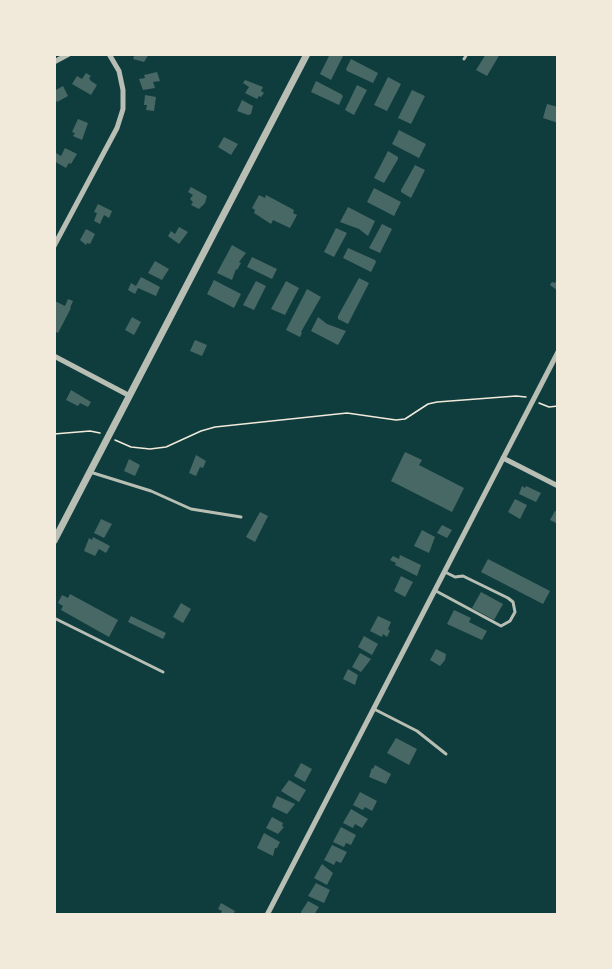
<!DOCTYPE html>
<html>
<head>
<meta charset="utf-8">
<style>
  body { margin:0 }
  #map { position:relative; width:612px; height:969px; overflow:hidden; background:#0f3d3e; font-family:"Golos Text",sans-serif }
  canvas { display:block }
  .frame { position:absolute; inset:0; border:56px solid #f1e9da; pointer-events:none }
</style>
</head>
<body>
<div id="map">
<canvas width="612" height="969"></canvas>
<div class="frame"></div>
</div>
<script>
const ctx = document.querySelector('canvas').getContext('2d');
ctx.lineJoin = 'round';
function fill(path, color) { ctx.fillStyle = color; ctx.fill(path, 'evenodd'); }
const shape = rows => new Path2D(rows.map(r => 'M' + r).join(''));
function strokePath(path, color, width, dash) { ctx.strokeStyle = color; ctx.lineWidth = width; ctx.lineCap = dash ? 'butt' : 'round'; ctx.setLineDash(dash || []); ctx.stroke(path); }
fill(shape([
  [135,54,136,55,149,54,144,62,133,59],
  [330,54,344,54,331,80,320,74],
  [486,54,500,54,487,76,476,70],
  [351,59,378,73,373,83,347,71,346,69],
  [157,72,160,81,153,82,155,88,143,90,139,79,145,78,144,75],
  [86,73,91,76,89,78,91,81,97,85,91,95,72,84,77,76,82,79],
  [388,77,401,84,387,111,374,105],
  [245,80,263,87,261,91,264,93,261,97,259,96,257,99,245,93,249,87,243,83],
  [316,81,341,94,343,96,339,105,311,92],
  [357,85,367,90,354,115,345,110],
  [63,86,68,96,57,102,54,98,54,91],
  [412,90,425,96,411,124,398,118],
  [145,95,156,97,154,111,146,110,147,105,144,105],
  [242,100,253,106,251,114,248,115,237,111],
  [547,104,558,107,558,123,543,118],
  [78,119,88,123,82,140,73,136,75,133,72,132],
  [399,130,426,144,419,158,392,144],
  [224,137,238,144,231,155,218,147],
  [65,148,77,154,71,164,69,163,66,168,54,161,56,153,61,156],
  [388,151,398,157,398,159,384,183,374,178],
  [415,165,425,170,411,198,401,192,401,190],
  [191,187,207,196,205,203,199,209,191,205,193,202,190,199,193,195,188,192],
  [374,188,401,202,394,216,367,202],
  [259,195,265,198,266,195,294,210,293,213,297,215,290,228,273,220,271,224,254,213,255,210,252,208],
  [98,204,112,211,109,218,104,215,100,224,94,221,97,213,94,212],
  [348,207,375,221,368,236,359,229,340,222],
  [382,224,392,229,380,253,369,248],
  [179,227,188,232,179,244,168,236,171,231,175,234],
  [336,228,347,233,334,257,324,252],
  [86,229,95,234,90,244,87,243,86,245,80,240],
  [232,245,246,253,239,262,241,263,237,270,236,269,232,280,217,273],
  [348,248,375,260,376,262,371,272,343,258],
  [252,257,277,269,272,279,247,267],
  [155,261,169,269,162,280,148,273],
  [141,277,160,287,156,296,138,288,135,294,128,290,131,283,136,286],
  [558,277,558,291,550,285,552,282,555,283],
  [359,278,369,283,348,324,338,319,338,316],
  [214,280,241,294,234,308,207,294],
  [256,281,266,286,254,310,243,305],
  [286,281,299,288,285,315,271,309],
  [307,289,321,297,301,332,302,333,300,337,286,330],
  [68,299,73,301,70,308,71,308,58,333,54,331,54,304,55,301,65,306],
  [132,317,141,322,134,335,125,330],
  [318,317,327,324,346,331,338,345,311,331],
  [195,340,207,345,202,356,190,351],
  [71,390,91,402,88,407,80,403,78,406,66,400],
  [405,452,422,460,419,465,464,488,452,512,391,481],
  [196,455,206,461,203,468,200,467,196,476,189,473],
  [129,459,140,465,135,476,124,471],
  [522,486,525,488,526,486,541,493,536,502,519,494],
  [515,499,527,505,520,519,508,512],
  [555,511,558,512,558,524,550,520],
  [260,512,268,516,255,542,246,537],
  [101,519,112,524,104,538,94,533],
  [442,525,452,530,447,538,437,533],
  [422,530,435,537,429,553,414,546],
  [93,537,110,546,106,553,99,549,95,556,84,551,89,538,92,540],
  [400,555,421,565,417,576,395,565,396,563,390,560,393,556,399,559],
  [488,559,550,591,543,604,481,572],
  [401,576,413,582,405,597,394,591],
  [481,592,503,604,494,620,472,608],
  [70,594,118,620,109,637,61,610,63,606,58,603,62,595,68,598],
  [181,603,191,609,183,623,173,617],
  [454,610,471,618,469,622,487,631,482,640,447,624],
  [131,616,166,633,163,639,128,622],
  [378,616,391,622,388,629,390,631,387,637,383,634,382,637,370,631],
  [364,636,378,644,372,655,358,647],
  [436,649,446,654,445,660,440,666,430,660],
  [360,653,371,659,361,672,352,667],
  [348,669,358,675,355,685,343,679],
  [396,738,417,749,409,765,387,753],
  [301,763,312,769,305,782,294,776],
  [375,765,391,774,386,784,369,777,372,768,373,769],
  [289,780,306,790,299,802,281,791],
  [360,792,377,801,372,811,365,807,363,810,353,805],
  [277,796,295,804,287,814,272,807],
  [351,809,368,819,362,828,355,824,353,828,343,823],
  [272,817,283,823,282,826,284,827,278,834,266,828],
  [341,827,356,835,351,845,346,843,344,847,333,842],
  [264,833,280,842,277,848,275,848,273,856,257,848],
  [332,845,347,852,341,863,336,861,334,865,324,860],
  [322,864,333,873,327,885,314,878],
  [316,883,330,890,324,903,308,896],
  [308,901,319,907,314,915,301,915,301,912],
  [221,903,235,911,233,915,220,915,222,911,218,909]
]), '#486865');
strokePath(shape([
  [539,403,549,407,558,406],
  [54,434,90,431,100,433],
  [115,440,131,447,150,449,166,447,201,431,215,427,347,413,396,420,405,419,428,404,437,402,516,396,526,397]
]), '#f1e9da', 1.5);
strokePath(shape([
  [464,59,467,54],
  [90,472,151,491,191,509,241,517],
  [436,591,501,626,510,621,515,612,513,602,508,598,463,576,455,577,445,572],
  [54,618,163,672],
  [374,709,417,731,446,754]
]), '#b8beb3', 3);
strokePath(shape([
  [54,62,69,54],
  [54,246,117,128,123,109,123,90,119,71,109,54],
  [54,356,130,396],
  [503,458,558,486],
  [267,915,558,352]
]), '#b8beb3', 5);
strokePath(shape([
  [54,541,307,54]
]), '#b8beb3', 7);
</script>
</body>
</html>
